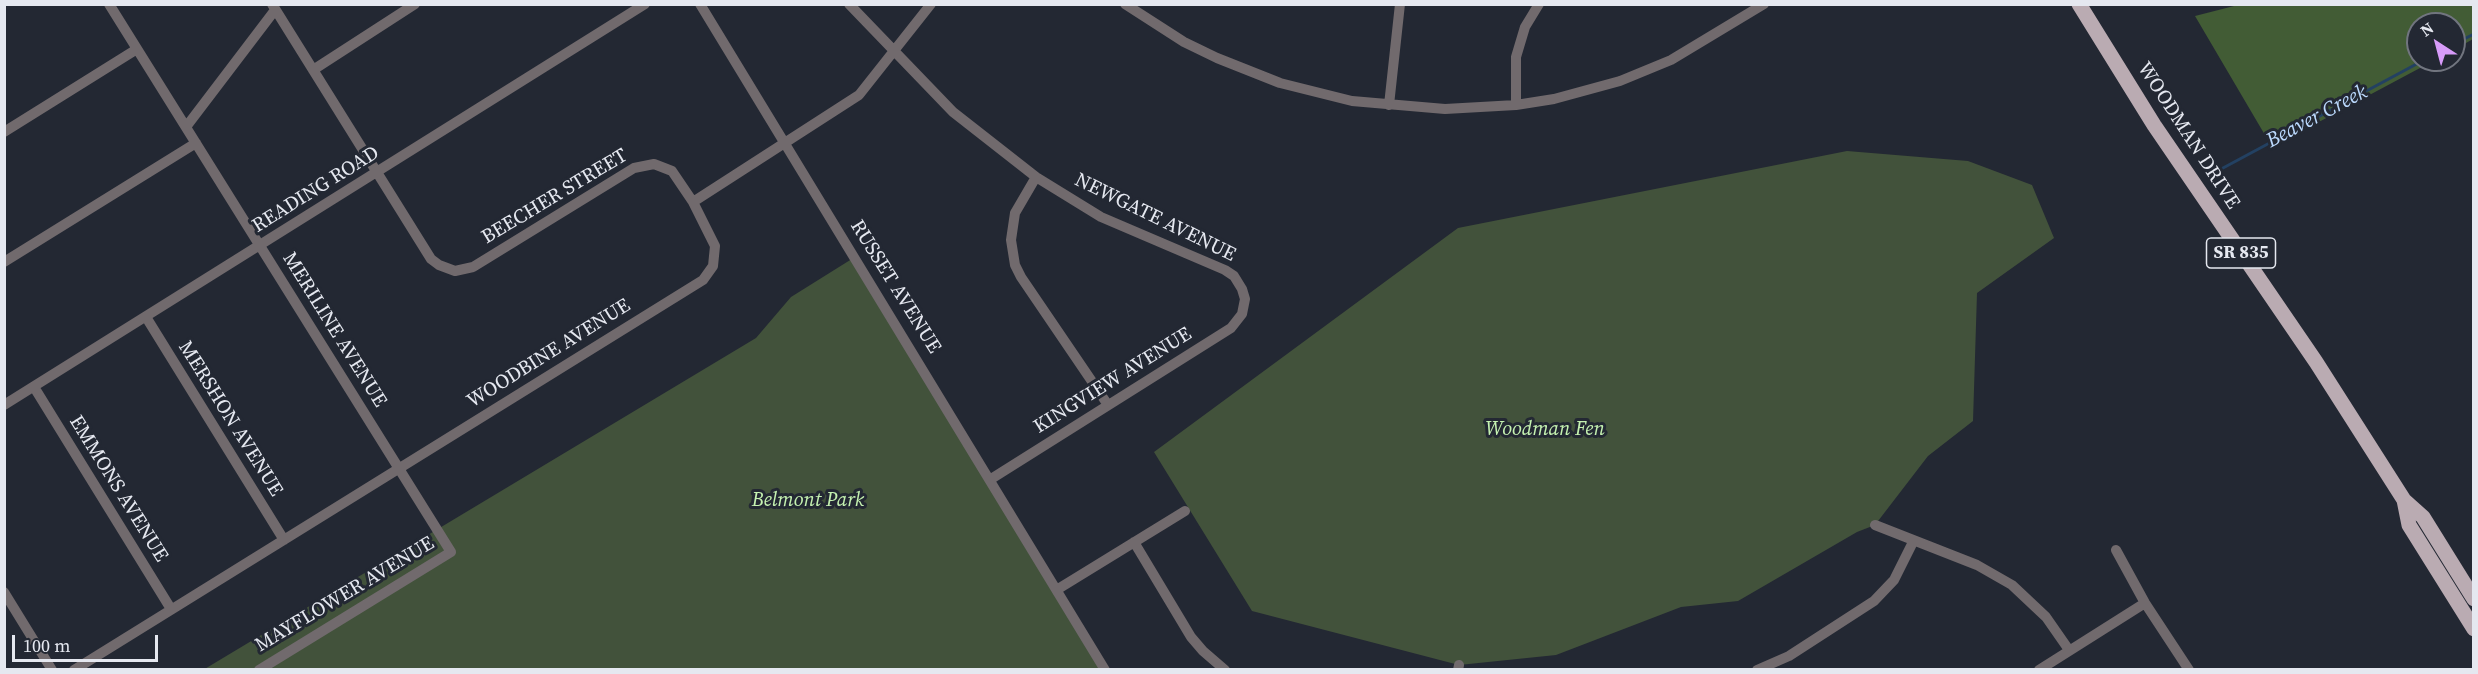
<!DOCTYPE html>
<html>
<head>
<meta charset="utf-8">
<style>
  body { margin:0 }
  #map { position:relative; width:2478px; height:674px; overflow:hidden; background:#232833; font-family:"Source Serif 4",serif }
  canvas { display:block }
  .frame { position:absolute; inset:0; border:6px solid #e5e8f0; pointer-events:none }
  .north { position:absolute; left:2406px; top:12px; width:60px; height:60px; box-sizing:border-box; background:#232833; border:2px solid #71757f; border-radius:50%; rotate:324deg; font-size:16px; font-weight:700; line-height:24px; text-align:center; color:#e5e8f0 }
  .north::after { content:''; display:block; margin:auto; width:21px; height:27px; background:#d79bf9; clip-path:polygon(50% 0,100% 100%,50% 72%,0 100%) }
  .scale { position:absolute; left:12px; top:635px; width:146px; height:27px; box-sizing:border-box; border:3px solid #e5e8f0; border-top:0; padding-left:8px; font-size:18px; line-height:21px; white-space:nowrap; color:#e5e8f0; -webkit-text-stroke:4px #232833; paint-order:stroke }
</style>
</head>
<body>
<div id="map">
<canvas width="2478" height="674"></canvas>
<div class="frame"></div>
<div class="north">N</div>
<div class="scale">100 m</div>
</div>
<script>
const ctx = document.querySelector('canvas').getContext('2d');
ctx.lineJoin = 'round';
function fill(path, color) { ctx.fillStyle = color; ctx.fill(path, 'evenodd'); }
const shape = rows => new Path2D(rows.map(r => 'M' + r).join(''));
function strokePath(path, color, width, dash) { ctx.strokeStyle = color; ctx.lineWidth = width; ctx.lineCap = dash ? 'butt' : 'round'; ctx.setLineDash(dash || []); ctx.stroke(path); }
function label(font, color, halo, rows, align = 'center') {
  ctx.font = font + ' "Source Serif 4",serif'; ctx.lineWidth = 6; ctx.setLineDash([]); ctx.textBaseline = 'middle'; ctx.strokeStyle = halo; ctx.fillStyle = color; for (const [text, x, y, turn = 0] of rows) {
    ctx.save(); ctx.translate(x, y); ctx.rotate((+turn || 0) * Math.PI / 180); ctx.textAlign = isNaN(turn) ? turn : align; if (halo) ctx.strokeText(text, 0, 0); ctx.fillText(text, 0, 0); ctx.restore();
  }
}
fill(shape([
  [1847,151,1968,161,2032,185,2054,238,1977,293,1973,421,1928,456,1875,525,1857,532,1738,601,1681,607,1556,655,1459,665,1252,611,1154,452,1458,228],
  [855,257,1105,670,203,670,756,338,791,297]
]), '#42523b');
fill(shape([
  [2238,5,2473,5,2473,39,2454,50,2454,24,2418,24,2418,60,2435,60,2272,147,2195,16]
]), '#425c35');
strokePath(shape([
  [2454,44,2474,34],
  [2210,175,2424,60]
]), '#234162', 3);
strokePath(shape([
  [109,4,451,552,259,670],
  [700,4,1105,670],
  [849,4,953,112,1036,177,1101,217,1225,270,1234,276,1242,289,1245,299,1242,314,1231,328,991,479],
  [1125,4,1184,42,1217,58,1280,83,1352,101,1445,109,1516,105,1554,99,1620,81,1671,60,1764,4],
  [313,70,415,4],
  [1389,105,1400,4],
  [1516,105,1516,57,1525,27,1539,4],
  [186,127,275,10],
  [4,132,137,49],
  [1036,177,1015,213,1011,240,1015,265,1021,277,1108,405],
  [693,202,859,95,931,4],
  [4,262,196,143],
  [146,317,284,540],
  [34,387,171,609],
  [4,405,645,4],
  [1875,525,1977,565,2012,585,2046,617,2069,650],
  [1134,542,1191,637,1203,651,1225,670],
  [2116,550,2145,603,2189,670],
  [1058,589,1185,511],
  [4,592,52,670],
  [74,670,703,280,713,266,715,246,693,202,672,171,654,164,634,168,473,267,455,271,439,265,431,259,272,4],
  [1458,670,1459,665],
  [1757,670,1789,656,1874,601,1894,580,1913,542],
  [2039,670,2145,603]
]), '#716a6d', 10);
strokePath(shape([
  [2079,4,2154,125,2316,362,2404,500,2423,517,2474,599],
  [2404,500,2409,525,2474,629]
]), '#baabb2', 15);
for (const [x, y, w] of [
  [2241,253,69]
]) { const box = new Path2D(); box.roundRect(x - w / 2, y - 15, w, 30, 4.5); ctx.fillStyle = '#232833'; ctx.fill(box); strokePath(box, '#e5e8f0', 1.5); }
label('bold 18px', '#e5e8f0', null, [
  ["SR 835",2241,253]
]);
label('20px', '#e5e8f0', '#232833', [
  ["WOODMAN DRIVE",2188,136,57],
  ["READING ROAD",316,190,-32],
  ["BEECHER STREET",555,197,-31],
  ["NEWGATE AVENUE",1155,218,26],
  ["RUSSET AVENUE",895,287,58],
  ["MERILINE AVENUE",334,330,58],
  ["WOODBINE AVENUE",549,354,-32],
  ["KINGVIEW AVENUE",1113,381,-32],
  ["MERSHON AVENUE",230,419,58],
  ["EMMONS AVENUE",118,489,58],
  ["MAYFLOWER AVENUE",345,595,-31]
]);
label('italic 20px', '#c5f2b1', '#232833', [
  ["Woodman Fen",1545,430],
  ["Belmont Park",808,501]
]);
label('italic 21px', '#bbd9fd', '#232833', [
  ["Beaver Creek",2317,117,-28]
]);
</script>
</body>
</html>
